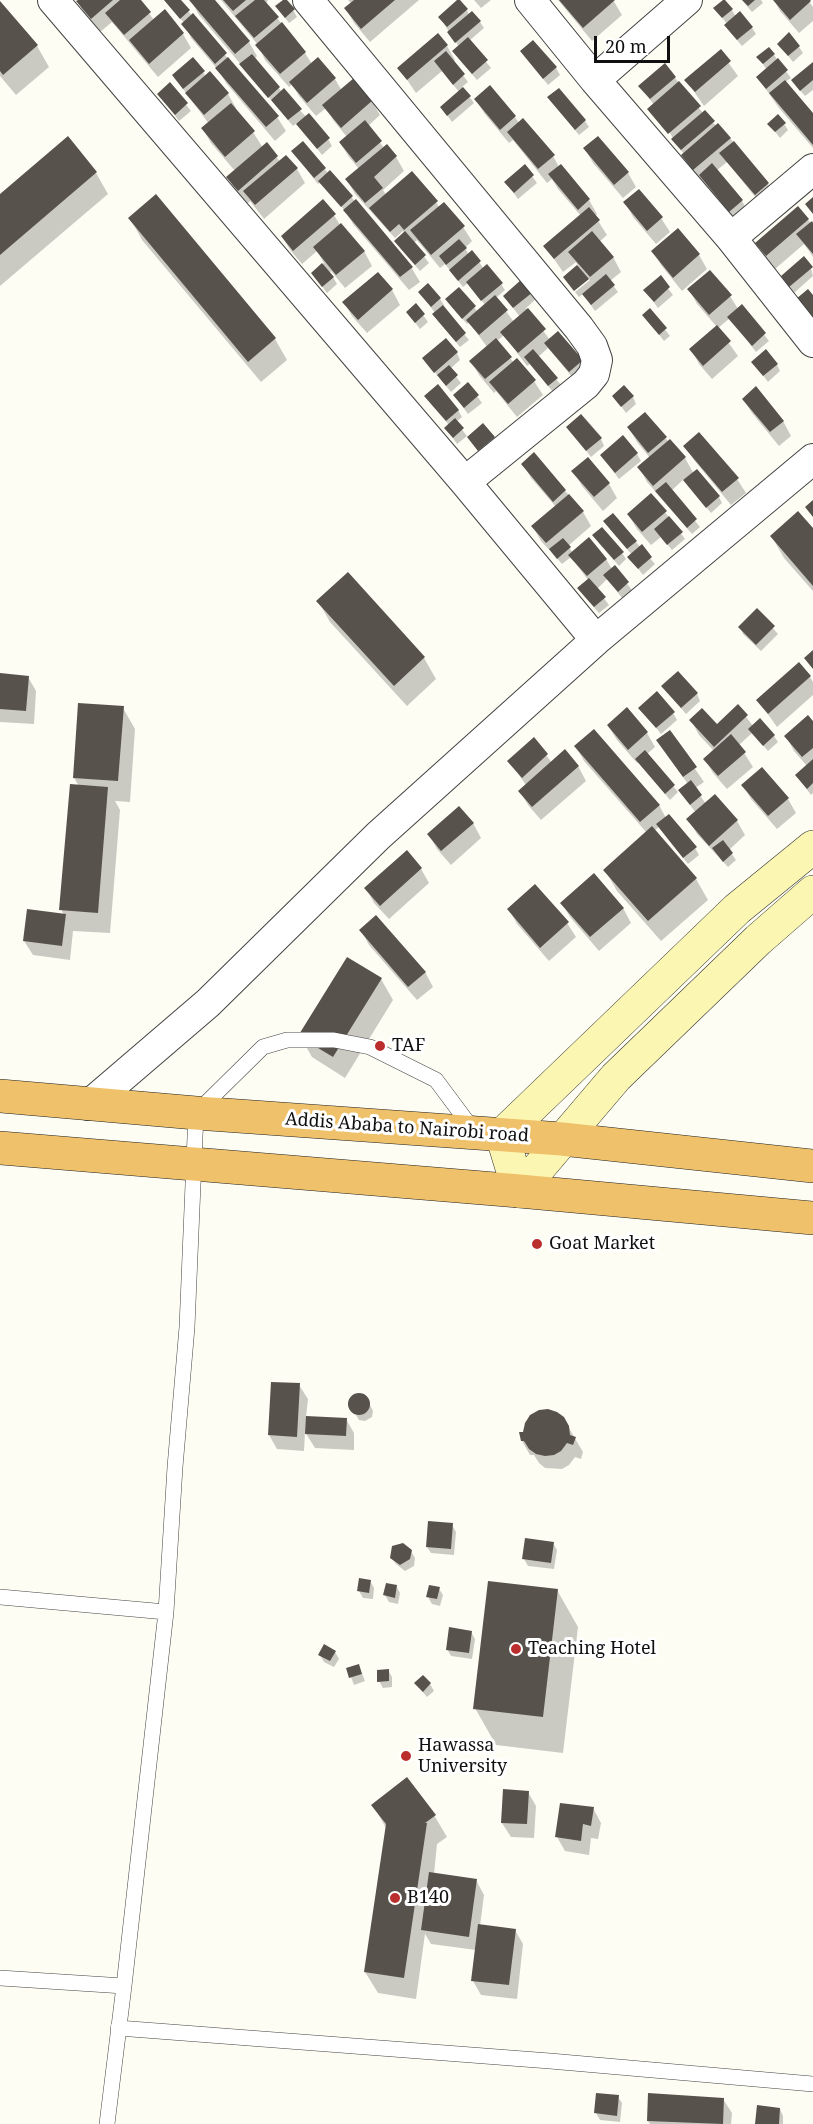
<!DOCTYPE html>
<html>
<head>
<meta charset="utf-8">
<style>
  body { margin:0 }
  #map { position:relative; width:813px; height:2124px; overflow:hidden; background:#fefdf3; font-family:"Noto Serif",serif }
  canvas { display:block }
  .scale { position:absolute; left:594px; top:36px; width:76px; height:27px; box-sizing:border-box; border:3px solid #101010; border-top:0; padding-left:8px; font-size:18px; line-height:21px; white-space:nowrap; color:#101010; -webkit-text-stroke:4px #fff; paint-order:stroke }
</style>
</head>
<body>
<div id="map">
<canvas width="813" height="2124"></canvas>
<div class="scale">20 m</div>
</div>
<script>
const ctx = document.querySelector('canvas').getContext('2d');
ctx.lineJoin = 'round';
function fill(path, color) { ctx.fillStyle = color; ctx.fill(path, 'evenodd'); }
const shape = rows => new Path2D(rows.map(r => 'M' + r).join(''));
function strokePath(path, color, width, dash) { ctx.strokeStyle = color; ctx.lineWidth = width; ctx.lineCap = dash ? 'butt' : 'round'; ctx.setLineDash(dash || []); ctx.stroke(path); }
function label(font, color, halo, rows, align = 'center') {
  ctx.font = font + ' "Noto Serif",serif'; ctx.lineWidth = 6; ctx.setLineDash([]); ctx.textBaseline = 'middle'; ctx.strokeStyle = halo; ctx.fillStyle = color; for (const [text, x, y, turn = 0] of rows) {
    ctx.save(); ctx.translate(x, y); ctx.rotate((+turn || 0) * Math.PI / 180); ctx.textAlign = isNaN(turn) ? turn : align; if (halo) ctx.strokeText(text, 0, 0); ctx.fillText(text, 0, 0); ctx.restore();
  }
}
fill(shape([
  [80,0,139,0,154,20,164,11,183,34,191,48,158,77,112,22,100,32,86,16,78,2],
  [164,0,179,0,277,117,286,131,275,141,226,83,219,71,191,38,184,23],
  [191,0,213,0,249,42,257,56,254,59,282,92,328,139,332,146,322,155,297,123,293,126,199,15],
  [221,0,268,0,266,4,305,53,312,64,335,79,342,91,354,80,372,101,380,115,368,126,384,148,387,146,396,157,404,171,383,190,386,195,436,202,439,207,463,227,472,241,465,248,469,255,472,252,484,269,501,284,505,290,496,298,514,322,520,317,504,296,532,293,536,299,526,308,550,340,582,361,586,368,573,378,548,348,538,357,561,385,553,392,530,364,527,366,504,335,497,341,514,363,534,381,543,395,517,417,496,391,494,393,479,375,471,361,487,347,469,322,467,324,451,306,459,289,478,312,485,305,468,283,463,287,445,264,440,268,417,240,414,243,429,263,420,271,400,248,405,233,403,231,395,238,355,194,347,180,359,169,349,157,340,143,347,137,333,120,326,108,316,116,299,96,292,84,289,87,265,60,258,45],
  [348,0,419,0,370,42,354,23,346,9,352,4],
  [474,0,491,0,481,8],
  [558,0,613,0,622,15,592,41],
  [742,0,761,0,763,3,752,12],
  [774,0,808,0,813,7,813,21,799,33,780,11],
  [0,3,37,46,49,67,16,95,0,76],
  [715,8,732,10,736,17,752,28,756,34,742,46,730,32,727,24],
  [293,10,297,17,289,23,281,13],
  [467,10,469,15,480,22,484,28,469,41,491,68,477,80,458,58,459,47,444,24],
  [779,44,799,47,803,53,793,62],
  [447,46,455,60,453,62,468,82,462,87,474,103,452,122,441,107,459,92,442,71,416,93,399,68],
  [720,51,738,76,704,106,686,80],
  [522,52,556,68,560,75,548,85],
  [774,55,791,78,785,82,813,115,813,148,779,108,758,78,767,70,758,57],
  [813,64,813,90,805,96,797,87],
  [203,72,206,77,210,73,228,94,236,108,234,110,253,132,263,148,267,144,280,162,286,157,297,169,305,183,264,219,250,201,247,204,236,192,228,177,235,171,211,143,203,129,209,124,178,82],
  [675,78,703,113,705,112,716,126,730,138,768,184,776,198,764,208,727,162,716,171,742,201,750,215,738,225,704,182,702,183,691,169,684,154,672,140,674,140,666,126,663,128,668,135,649,109,654,105,640,86],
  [170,84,191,111,179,121,159,94],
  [549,98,585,121,589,127,579,135],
  [476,99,515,117,519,123,553,156,559,167,589,200,597,214,595,216,607,235,599,242,613,257,621,272,610,281,618,292,595,311,583,294,579,297,575,292,590,280,588,278,573,290,564,278,578,266,576,262,563,272,545,246,581,216,558,189,552,179,547,183,513,140,509,143,484,113],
  [769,124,784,124,788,130,780,138],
  [585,149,628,173,636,187,623,198,593,163],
  [293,152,325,169,328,174,330,172,411,267,420,282,409,290,353,224,346,212,321,182,318,184],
  [525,166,537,183,518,199,506,182],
  [96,173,108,194,0,286,0,196],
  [156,197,275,339,287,360,261,382,142,240,130,218],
  [625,202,661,218,670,232,656,244,633,217],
  [334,215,340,225,364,251,372,266,345,288,331,271,330,272,337,284,327,293,313,274,324,263,317,251,302,264,291,251,282,237],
  [808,220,813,225,813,257,804,244,775,269,765,257,757,243],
  [678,230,699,255,707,269,682,291,661,265,653,251],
  [811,268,813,276,794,293,786,283],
  [378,274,392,290,400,305,367,333,352,316,344,302],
  [660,278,673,295,658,308,645,290],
  [689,289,730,296,738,309,741,306,769,341,756,352,730,318,718,328,738,356,712,379,699,364,691,349,717,327,697,304],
  [420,292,440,299,444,305,442,307,469,340,460,347,438,321,434,314,435,313],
  [416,305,428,322,420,329,408,313],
  [650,310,670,336,664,341,644,315],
  [457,353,460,360,450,369,461,383,451,392,424,359],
  [753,362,777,365,780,371,768,382],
  [468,384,482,403,468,414,454,395],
  [614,396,633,397,636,404,626,413],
  [743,399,783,421,791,436,779,446,752,413],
  [430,403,458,410,462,417,456,422,467,436,457,444,446,428,449,425],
  [568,427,601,439,604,446,591,457],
  [629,428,665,438,685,458,694,474,719,497,722,503,711,513,684,479,671,491,700,527,692,534,647,482,639,467,650,458,637,442],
  [468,437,494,438,498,444,483,457],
  [685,446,737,479,746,493,731,505,694,460],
  [534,454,583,512,591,526,568,546,573,553,606,559,612,569,614,567,632,590,622,598,607,579,597,589,609,605,599,613,583,595,588,580,571,557,562,564,541,541,533,527,556,507,531,478,523,464],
  [637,454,641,461,619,479,602,456],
  [588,459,609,484,617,498,603,511,582,486,573,471],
  [665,512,685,539,672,550,661,537,651,545,637,529,628,514],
  [609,528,636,542,655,564,643,575,629,557,632,555],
  [813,530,813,591,784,558,772,537],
  [598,542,622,553,626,559,619,566],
  [347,574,424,658,436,679,407,706,330,622,318,601],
  [757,610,778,634,761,651,743,634,740,627],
  [0,675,28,677,36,691,34,724,0,722],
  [810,677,813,682,813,695,777,727,758,700],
  [663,687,697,694,700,701,686,714],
  [738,706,753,726,774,736,778,742,768,751,752,733,739,745,753,767,727,789,713,773,705,759,714,751,699,735,691,720,717,726],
  [123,708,135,729,130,802,115,801,120,810,110,933,73,931,70,960,33,955,24,941,64,915,61,909,79,786,74,778],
  [640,708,673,713,677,720,661,734],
  [627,709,647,733,655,747,647,754,678,792,670,800,639,762,637,763,617,740,608,726],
  [813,723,813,793,811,795,796,775,807,766,794,751,786,736],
  [670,732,704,782,695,788,706,804,737,821,745,835,729,850,736,860,728,867,697,834,688,819,696,813,684,797,688,784,667,755],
  [534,739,552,763,578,766,586,781,541,820,528,805,520,791,526,785,509,761],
  [576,747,659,805,666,818,695,848,699,855,688,864,659,827,654,831,696,879,708,900,661,941,617,891,605,870,647,833,584,761],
  [743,785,788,799,796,813,777,829,751,799],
  [473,823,481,838,451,865,437,849,429,834],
  [421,869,429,883,389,919,374,903,366,888],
  [562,903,623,908,631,923,599,951,570,917],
  [509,909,567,923,576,937,549,961,517,924],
  [361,930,425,972,433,987,417,1000,369,945],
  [381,979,393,1000,345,1078,312,1057,300,1036],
  [299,1385,308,1399,306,1417,346,1419,354,1433,354,1450,315,1448,305,1432,304,1451,277,1449,269,1435],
  [359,1394,366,1397,373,1411,372,1417,365,1421,359,1420,350,1405,352,1398],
  [563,1418,583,1452,581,1459,575,1457,569,1465,562,1469,545,1468,539,1463,534,1455,530,1455,522,1441,524,1433],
  [452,1525,456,1532,454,1555,431,1553,427,1547],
  [553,1543,557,1550,554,1569,528,1566,524,1559],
  [411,1551,415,1558,414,1566,405,1571,396,1564,391,1557],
  [370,1581,374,1588,373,1599,363,1598,359,1591],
  [396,1586,400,1593,398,1604,389,1602,385,1595],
  [439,1589,443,1595,440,1606,432,1604,428,1597],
  [557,1590,578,1627,563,1753,496,1745,475,1708],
  [471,1632,475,1639,472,1659,451,1656,447,1649],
  [335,1652,339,1659,334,1667,324,1662,320,1655],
  [359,1666,365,1681,354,1685,348,1669],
  [388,1670,392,1677,392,1687,383,1688,379,1681],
  [416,1684,430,1684,434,1691,427,1697],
  [528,1792,536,1806,534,1838,511,1837,502,1823],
  [373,1805,434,1815,447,1837,437,1844,434,1874,476,1880,484,1895,480,1926,515,1930,523,1944,517,1999,481,1995,473,1981,476,1950,431,1944,425,1934,416,1999,378,1993,365,1972,386,1828],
  [593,1808,601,1823,598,1839,591,1838,589,1855,565,1851,557,1837],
  [618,2097,622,2103,620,2122,600,2120,596,2113],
  [723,2099,732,2113,731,2124,650,2124,648,2121],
  [780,2109,783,2116,783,2124,757,2124]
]), '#0003');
fill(shape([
  [78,0,113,0,91,19,76,1],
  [120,0,141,0,151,12,124,35,105,13],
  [164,0,181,0,190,10,180,19],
  [189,0,215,0,250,41,235,54],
  [223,0,246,0,233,11],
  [255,0,264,0,279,17,254,38,235,16],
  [283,0,287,0,295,9,285,18,275,6],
  [354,0,395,0,361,29,344,8],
  [457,0,460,0,468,9,447,27,438,17],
  [559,0,615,0,583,28],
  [723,0,725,0,733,9,722,18,713,8],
  [742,0,755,0,748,6],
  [773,0,810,0,811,1,790,20],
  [0,1,38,45,3,75,0,71],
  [165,9,184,33,149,64,129,40],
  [472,11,481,21,455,43,447,32],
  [740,11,753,27,737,40,724,25],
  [193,13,227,53,215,64,181,24],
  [282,22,306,52,280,74,255,45],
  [789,32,800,46,788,56,777,44],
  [438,33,448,45,407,80,397,68],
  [468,37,488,60,472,74,452,51],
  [533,40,557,67,543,79,520,51],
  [769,47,775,54,763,64,756,57],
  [721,49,731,61,695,92,684,80],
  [446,51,465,74,453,85,434,61],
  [252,54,280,87,268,98,239,64],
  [193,57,205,71,183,89,172,75],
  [228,57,279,116,266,127,215,68],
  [318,57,336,78,307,103,289,82],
  [778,58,788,70,766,89,756,77],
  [813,62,813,80,800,91,791,80],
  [665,63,676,77,650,99,638,86],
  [210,71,229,93,204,115,185,93],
  [354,78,373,100,341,128,322,105],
  [785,80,813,113,813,145,769,93],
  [679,81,701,106,668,134,647,109],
  [170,82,188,103,175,115,157,94],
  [490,85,516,116,500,130,474,99],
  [463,87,471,96,447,116,440,107],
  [284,88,302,109,288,120,271,100],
  [559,88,586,120,575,130,547,97],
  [231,103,255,131,225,157,201,128],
  [705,110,715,121,681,150,671,139],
  [309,113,330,138,317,149,296,124],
  [778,114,786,123,775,132,767,124],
  [523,118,555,155,538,169,507,132],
  [365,120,382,141,356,163,339,142],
  [718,123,731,138,693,170,681,155],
  [68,136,97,172,0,255,0,194],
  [598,136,629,172,614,185,583,148],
  [303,141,326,168,314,178,291,151],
  [734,141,769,183,755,195,719,153],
  [267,142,278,156,238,191,226,177],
  [387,144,397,156,374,177,383,188,365,203,345,179],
  [286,155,298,168,255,205,243,191],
  [712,163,743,200,729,212,699,175],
  [525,164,534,175,514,193,504,182],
  [561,164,590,199,578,210,548,174],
  [330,170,353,196,341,207,318,181],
  [412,171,438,201,404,230,399,224,390,232,369,208],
  [639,189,663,217,647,231,623,202],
  [156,194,276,338,248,362,128,218],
  [813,197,813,214,805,204],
  [323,199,336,214,293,251,281,236],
  [356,199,413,267,400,277,343,210],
  [444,202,465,226,431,255,410,230],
  [798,206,809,219,766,256,755,243],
  [589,207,600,220,554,259,543,246],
  [812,221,813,223,813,254,796,234],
  [341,223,365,251,336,275,313,247],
  [678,228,700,254,673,278,651,251],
  [405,231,426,255,415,265,394,241],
  [592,231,614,257,590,277,568,252],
  [459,239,467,248,446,265,439,256],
  [472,250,481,261,458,281,449,270],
  [804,256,813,267,789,287,781,276],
  [322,263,334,277,322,287,311,273],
  [487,264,503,283,481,301,466,282],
  [577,265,589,279,574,291,563,277],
  [710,270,732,295,709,315,687,289],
  [378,272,393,289,358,320,342,302],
  [606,274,615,285,591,305,582,294],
  [661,275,670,287,654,302,643,290],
  [522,279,533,292,513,308,503,296],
  [428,283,441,298,431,307,418,292],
  [459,287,476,306,462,319,445,299],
  [808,289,813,295,813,319,796,299],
  [495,295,508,310,479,335,466,320],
  [416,303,425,314,415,323,406,312],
  [742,304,766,333,752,346,727,317],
  [443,305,466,333,456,342,432,314],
  [528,308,546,329,518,353,500,332],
  [650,308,667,328,659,335,642,315],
  [717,325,731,341,703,366,689,349],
  [558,331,583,360,569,372,544,343],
  [446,338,458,352,434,373,422,358],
  [496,338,512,357,485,379,469,361],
  [533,349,558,378,548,386,524,357],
  [766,349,778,364,763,376,751,362],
  [517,358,536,380,508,404,489,382],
  [449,365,458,375,446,386,437,375],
  [468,382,479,395,464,408,453,395],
  [438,384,459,410,446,421,424,396],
  [624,385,634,396,621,407,612,396],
  [756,386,784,421,770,432,742,399],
  [645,412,667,437,648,453,627,427],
  [581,414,602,438,586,451,566,427],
  [455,418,464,428,453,438,444,428],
  [483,423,495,437,478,451,467,437],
  [699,432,739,478,722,492,683,446],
  [623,435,638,453,615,473,600,455],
  [670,439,686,457,653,486,637,467],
  [534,452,566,490,553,502,521,464],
  [588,457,610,483,594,497,571,471],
  [697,469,720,496,706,508,683,480],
  [666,482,697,519,687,528,655,491],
  [651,493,667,511,642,532,627,514],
  [569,494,584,511,546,543,531,526],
  [813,500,813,517,805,507],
  [798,511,813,528,813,586,770,536],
  [613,513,637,541,627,549,603,521],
  [669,516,683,532,667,545,654,529],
  [602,527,624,552,614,560,592,535],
  [589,537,607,559,587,576,568,555],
  [563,538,571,547,557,559,549,549],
  [642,544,652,557,638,569,627,557],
  [615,565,629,582,618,592,603,575],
  [348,572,425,657,394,686,316,601],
  [589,578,606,597,594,607,577,588],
  [757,608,775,626,756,645,738,627],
  [813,650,813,669,804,658],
  [799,662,811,676,768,714,756,700],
  [678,671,698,693,681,708,661,686],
  [0,673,29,676,26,711,0,709],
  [657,691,675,712,656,728,638,708],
  [78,703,124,706,118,781,73,778],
  [738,704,748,715,714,747,689,720,702,708,717,724],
  [627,707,648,732,628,750,607,725],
  [808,715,813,721,813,748,802,757,784,736],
  [760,718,775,735,763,746,748,729],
  [594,729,660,805,640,822,574,746],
  [670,730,697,767,683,777,656,740],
  [731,734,746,752,718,776,703,759],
  [534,737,548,754,522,778,507,761],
  [565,749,579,766,532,807,518,791],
  [645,750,675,785,665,794,635,759],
  [813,759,813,783,807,789,795,775],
  [762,767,789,798,768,816,741,785],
  [691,780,702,795,690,805,678,790],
  [70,784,108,787,98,913,59,910],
  [715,794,738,820,709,846,686,819],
  [459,806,474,823,441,851,427,834],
  [669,814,697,847,683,858,656,824],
  [652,826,697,878,648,921,603,870],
  [723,840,733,853,723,862,712,848],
  [407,850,422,868,380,906,364,888],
  [594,873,624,908,590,937,560,903],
  [535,884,569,922,540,948,507,909],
  [27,909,66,914,62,946,23,941],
  [376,915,426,972,408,987,359,930],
  [347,957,382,978,333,1057,298,1036],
  [271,1382,300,1383,297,1437,268,1435],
  '348 1404a11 11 0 1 1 22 0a11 11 0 1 1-22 0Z',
  [548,1409,557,1412,564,1417,569,1426,570,1435,576,1437,573,1445,567,1443,561,1451,554,1455,545,1456,536,1454,529,1449,524,1441,521,1441,519,1432,523,1432,525,1423,530,1415,539,1410],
  [306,1416,347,1418,346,1436,305,1434],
  [428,1521,453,1523,451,1549,426,1547],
  [525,1538,554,1542,551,1563,522,1559],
  [403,1543,412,1550,410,1559,400,1565,390,1558,392,1546],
  [359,1578,371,1580,369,1593,357,1591],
  [488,1581,558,1589,543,1717,473,1709],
  [386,1583,397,1585,395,1598,383,1595],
  [429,1585,440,1587,437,1599,426,1597],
  [449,1627,472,1631,469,1653,446,1650],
  [324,1644,336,1651,330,1661,318,1655],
  [359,1664,362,1674,349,1678,346,1668],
  [389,1669,389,1681,377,1682,377,1670],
  [423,1675,431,1683,423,1692,414,1683],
  [407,1777,436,1815,425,1823,427,1823,404,1978,364,1972,386,1824,371,1805],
  [503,1789,529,1791,527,1824,501,1823],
  [560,1803,594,1807,591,1826,583,1824,581,1841,555,1837],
  [429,1872,477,1879,469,1937,421,1930],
  [478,1924,516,1929,509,1985,471,1981],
  [596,2093,619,2095,617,2116,594,2113],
  [648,2093,724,2098,723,2124,647,2121],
  [757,2105,780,2108,779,2124,755,2124]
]), '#58524d');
const service = shape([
  [0,1597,166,1612],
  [0,1978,124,1986],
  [118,2028,550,2061,813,2084],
  [107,2124,124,1986,166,1612,175,1467,187,1327,196,1113,263,1047,287,1040,334,1040,370,1047,436,1080,474,1131]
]);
const minor = shape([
  [53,0,465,482,596,640],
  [308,0,579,328,592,346,597,360,594,374,586,384,465,482],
  [530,0,595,80,731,238,813,342],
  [595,80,687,0],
  [731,238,813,169],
  [89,1105,208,1003,378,836,596,640,813,459]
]);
const secondary = shape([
  [519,1191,502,1135,737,909,813,847],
  [519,1191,616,1077,758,940,813,892]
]);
const trunk = shape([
  [0,1096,196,1113,562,1139,813,1166],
  [0,1148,519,1191,813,1218]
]);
strokePath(service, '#434343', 16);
strokePath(minor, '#434343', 32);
strokePath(secondary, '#323232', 34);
strokePath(trunk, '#212121', 34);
strokePath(service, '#fff', 15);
strokePath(minor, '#fff', 30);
strokePath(secondary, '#fbf6b2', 33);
strokePath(trunk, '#efc16a', 33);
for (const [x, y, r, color] of [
  [380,1046,6,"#ba2f2e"],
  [537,1244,6,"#ba2f2e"],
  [516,1649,6,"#ba2f2e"],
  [406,1756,6,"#ba2f2e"],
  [395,1898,6,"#ba2f2e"]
]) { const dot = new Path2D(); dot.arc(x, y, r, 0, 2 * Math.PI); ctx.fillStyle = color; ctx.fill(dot); strokePath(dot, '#fff', 2); }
label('18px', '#101010', '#fff', [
  ["TAF",392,1046],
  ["Goat Market",549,1244],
  ["Teaching Hotel",528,1649],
  ["Hawassa",418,1746],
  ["University",418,1767],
  ["B140",407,1898]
], 'left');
label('18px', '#101010', '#fff', [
  ["Addis Ababa to Nairobi road",407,1128,4]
]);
</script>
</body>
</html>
